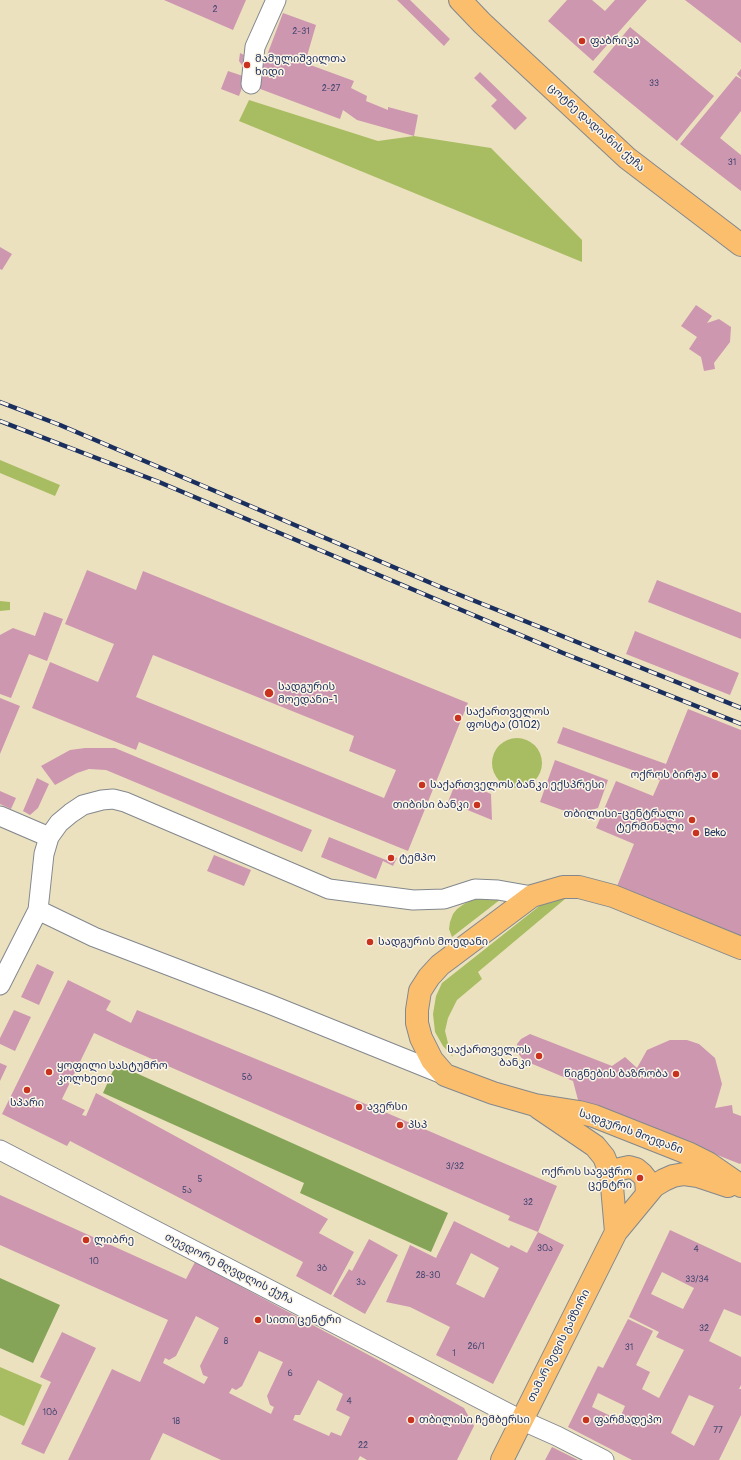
<!DOCTYPE html>
<html>
<head>
<meta charset="utf-8">
<style>
  body { margin:0 }
  canvas { display:block; background:#ebe1bf }
</style>
</head>
<body>
<canvas width="741" height="1460"></canvas>
<script>
const ctx = document.querySelector('canvas').getContext('2d');
ctx.lineJoin = 'round';
function fill(path, color) { ctx.fillStyle = color; ctx.fill(path, 'evenodd'); }
const shape = rows => new Path2D(rows.map(r => 'M' + r).join(''));
function strokePath(path, color, width, dash) { ctx.strokeStyle = color; ctx.lineWidth = width; ctx.lineCap = dash ? 'butt' : 'round'; ctx.setLineDash(dash || []); ctx.stroke(path); }
function label(font, color, halo, rows, align = 'center') {
  ctx.font = font + ' Pangolin,"Noto Sans Georgian",sans-serif'; ctx.lineWidth = 3; ctx.setLineDash([]); ctx.textBaseline = 'middle'; ctx.strokeStyle = halo; ctx.fillStyle = color; for (const [text, x, y, turn = 0] of rows) {
    ctx.save(); ctx.translate(x, y); ctx.rotate((+turn || 0) * Math.PI / 180); ctx.textAlign = isNaN(turn) ? turn : align; if (halo) ctx.strokeText(text, 0, 0); ctx.fillText(text, 0, 0); ctx.restore();
  }
}
fill(shape([
  [249,100,378,141,414,136,491,148,582,240,582,262,239,121],
  [0,460,60,485,55,496,0,473],
  [0,601,10,602,10,610,0,611],
  '492 763a25 25 0 1 1 50 0a25 25 0 1 1-50 0Z',
  [562,892,586,897,565,899,478,972,482,979,457,1000,448,1018,445,1031,449,1047,453,1057,443,1046,435,1032,433,1014,436,996,442,983,547,900],
  [488,898,501,899,452,937,449,929,450,922,453,914,457,909,464,904,474,899],
  [0,1367,42,1385,24,1426,0,1415]
]), '#a8bd62');
fill(shape([
  [116,1064,448,1213,431,1252,300,1193,304,1183,103,1093],
  [0,1278,60,1305,33,1363,0,1348]
]), '#86a458');
fill(shape([
  [164,0,246,0,233,30],
  [397,0,410,0,450,39,444,46],
  [567,0,592,0,605,11,615,0,647,0,593,61,548,21],
  [685,0,741,0,741,43],
  [283,13,316,25,305,63,354,81,351,88,367,96,366,101,388,110,388,107,418,115,414,136,357,120,343,110,340,119,255,87],
  [630,27,714,96,677,141,593,72],
  [240,53,244,55,243,58,244,68,239,61],
  [741,69,741,78,737,74],
  [228,71,246,77,239,96,221,89],
  [480,72,527,118,515,130,491,106,497,100,474,78],
  [736,76,741,79,741,111,720,138,741,155,741,191,680,144],
  [0,247,12,254,2,270,0,269],
  [696,305,712,316,707,323,719,319,731,327,730,342,714,363,715,369,704,371,701,357,689,349,697,337,681,326],
  [87,570,136,590,143,571,468,703,408,851,139,742,136,750,32,708,50,662,98,682,114,644,65,624],
  [153,655,354,736,349,751,396,770,384,798,136,697],
  [657,580,741,613,741,639,648,602],
  [44,612,63,619,47,661,29,654,11,698,0,694,0,635,13,628,35,636],
  [635,631,739,673,730,695,626,654],
  [0,698,20,706,0,754],
  [688,709,741,730,741,959,609,906,634,844,596,828,616,781,653,796,660,780,557,743,563,727,666,764],
  [85,748,115,748,312,830,302,852,106,770,89,769,77,773,55,785,41,766,70,750],
  [555,760,608,780,598,808,576,815,540,802],
  [37,778,49,784,38,808,30,815,23,811],
  [457,779,491,794,492,820,448,802],
  [0,791,16,798,11,809,0,804],
  [329,837,386,860,389,855,397,858,393,866,383,861,376,879,321,857],
  [214,855,251,870,244,886,207,871],
  [37,964,54,972,39,1005,21,997],
  [68,980,111,1001,106,1010,131,1023,137,1010,380,1110,557,1186,538,1232,508,1220,510,1216,120,1045,94,1033,62,1099,85,1110,82,1115,86,1116,96,1093,328,1219,319,1233,354,1252,331,1295,296,1276,303,1262,70,1141,67,1146,2,1114],
  [14,1010,31,1017,15,1051,0,1044,0,1038],
  [530,1034,612,1066,625,1057,637,1068,647,1050,670,1040,687,1040,699,1044,715,1058,722,1084,715,1108,732,1105,733,1113,741,1116,741,1163,740,1164,578,1100,573,1081,523,1060,518,1053,517,1044,521,1039],
  [0,1063,7,1066,0,1081],
  [0,1195,186,1279,195,1262,380,1361,464,1408,474,1426,457,1460,367,1460,360,1456,358,1460,221,1460,163,1433,150,1460,68,1460,112,1369,140,1382,168,1320,0,1245],
  [196,1316,219,1328,200,1366,203,1375,208,1377,204,1384,163,1363,165,1358,169,1360,176,1356],
  [259,1351,283,1362,267,1396,270,1405,274,1407,271,1414,229,1393,232,1388,236,1390,242,1386],
  [318,1380,343,1394,336,1410,350,1417,341,1436,331,1432,329,1436,293,1420,295,1415,300,1415],
  [454,1221,509,1248,511,1245,527,1253,538,1232,564,1245,493,1384,436,1355,450,1327,410,1307,386,1302,410,1245,436,1258],
  [471,1253,499,1268,484,1298,456,1284],
  [670,1230,741,1263,741,1316,724,1309,709,1341,741,1357,741,1385,739,1389,741,1389,741,1415,719,1460,632,1460,568,1427,598,1366,603,1368,628,1319,653,1331,636,1365,650,1372,642,1389,659,1398,684,1350,656,1337,659,1332,629,1317],
  [662,1272,694,1288,683,1309,651,1294],
  [598,1393,625,1406,619,1420,592,1407],
  [689,1395,714,1406,694,1446,671,1433],
  [369,1239,398,1255,365,1314,333,1296,349,1269,352,1271],
  [62,1332,96,1348,44,1454,21,1444,51,1382,40,1377],
  [552,1447,578,1460,545,1460]
]), '#ce97b0');
const minor = shape([
  [251,84,255,47,276,0],
  [0,816,49,837],
  [38,910,94,937,269,1004,445,1075],
  [0,985,38,910,44,854,49,837,59,823,71,813,83,805,102,800,113,799,125,802,329,889,413,900,444,899,475,889,498,890,532,896],
  [0,1150,521,1420,557,1436,604,1460]
]);
const primary = shape([
  [460,0,482,23,627,158,741,245],
  [741,948,613,896,579,887,563,887,532,896,440,965,429,977,420,991,417,1010,417,1023,421,1038,432,1060,445,1075,493,1093,535,1105,579,1112,594,1116,690,1154,708,1163,741,1186],
  [539,1108,595,1146,604,1157,611,1175,616,1232],
  [611,1175,620,1169,629,1167,636,1169,642,1174,646,1179,647,1194],
  [502,1460,616,1232,654,1186,664,1180,673,1176,684,1174,698,1176,728,1186]
]);
strokePath(minor, '#83888e', 21);
strokePath(primary, '#83888e', 24);
strokePath(minor, '#fff', 19);
strokePath(primary, '#fabe6d', 22);
const rail = shape([
  [0,402,60,425,445,589,741,708],
  [0,421,159,482,563,653,741,724]
]);
strokePath(rail, '#1b2f5e', 4.5);
strokePath(rail, '#fcf5e5', 3, [9]);
for (const [x, y, r, color] of [
  [582,41,4,"#c8321e"],
  [247,65,4,"#c8321e"],
  [269,693,5,"#c8321e"],
  [458,718,4,"#c8321e"],
  [715,775,4,"#c8321e"],
  [422,785,4,"#c8321e"],
  [477,805,4,"#c8321e"],
  [692,820,4,"#c8321e"],
  [696,833,4,"#c8321e"],
  [391,858,4,"#c8321e"],
  [370,942,4,"#c8321e"],
  [539,1056,4,"#c8321e"],
  [49,1072,4,"#c8321e"],
  [676,1074,4,"#c8321e"],
  [27,1090,4,"#c8321e"],
  [359,1107,4,"#c8321e"],
  [400,1125,4,"#c8321e"],
  [640,1178,4,"#c8321e"],
  [86,1240,4,"#c8321e"],
  [258,1320,4,"#c8321e"],
  [411,1420,4,"#c8321e"],
  [586,1420,4,"#c8321e"]
]) { const dot = new Path2D(); dot.arc(x, y, r, 0, 2 * Math.PI); ctx.fillStyle = color; ctx.fill(dot); strokePath(dot, '#fcf5e5', 1.5); }
label('9px', '#484972', null, [
  ["2",215,10],
  ["2-31",301,32],
  ["33",654,84],
  ["2-27",331,89],
  ["31",732,163],
  ["5ბ",247,1078],
  ["3/32",455,1167],
  ["5",200,1180],
  ["5ა",187,1191],
  ["32",528,1203],
  ["30ა",545,1249],
  ["4",696,1250],
  ["10",94,1262],
  ["3ბ",322,1269],
  ["28-30",428,1276],
  ["33/34",697,1280],
  ["3ა",361,1283],
  ["32",704,1329],
  ["8",226,1342],
  ["26/1",476,1347],
  ["31",629,1348],
  ["1",454,1354],
  ["6",290,1374],
  ["4",349,1402],
  ["10ბ",50,1413],
  ["18",176,1422],
  ["77",718,1431],
  ["22",363,1446]
]);
label('11px', '#1b2f5e', '#fcf5e5', [
  ["ფაბრიკა",590,41],
  ["მამულიშვილთა",255,59],
  ["ხიდი",255,72],
  ["სადგურის",278,687],
  ["მოედანი-1",278,700],
  ["საქართველოს",466,712],
  ["ფოსტა (0102)",466,725],
  ["ოქროს ბირჟა",707,775,"right"],
  ["საქართველოს ბანკი ექსპრესი",430,785],
  ["თიბისი ბანკი",469,805,"right"],
  ["თბილისი-ცენტრალი",684,814,"right"],
  ["ტერმინალი",684,827,"right"],
  ["Beko",704,833],
  ["ტემპო",399,858],
  ["სადგურის მოედანი",378,942],
  ["საქართველოს",531,1050,"right"],
  ["ბანკი",531,1063,"right"],
  ["ყოფილი სასტუმრო",57,1066],
  ["კოლხეთი",57,1079],
  ["წიგნების ბაზრობა",668,1074,"right"],
  ["სპარი",27,1103,"center"],
  ["ავერსი",367,1107],
  ["პსპ",408,1125],
  ["ოქროს სავაჭრო",632,1172,"right"],
  ["ცენტრი",632,1185,"right"],
  ["ლიბრე",94,1240],
  ["სითი ცენტრი",266,1320],
  ["თბილისი ჩემბერსი",419,1420],
  ["ფარმადეპო",594,1420]
], 'left');
label('11px', '#1b2f5e', '#fcf5e5', [
  ["ცოტნე დადიანის ქუჩა",596,128,42],
  ["სადგურის მოედანი",631,1132,20],
  ["თევდორე მღვდლის ქუჩა",229,1269,27],
  ["თამარ მეფის გამზირი",559,1346,-63]
]);
</script>
</body>
</html>
